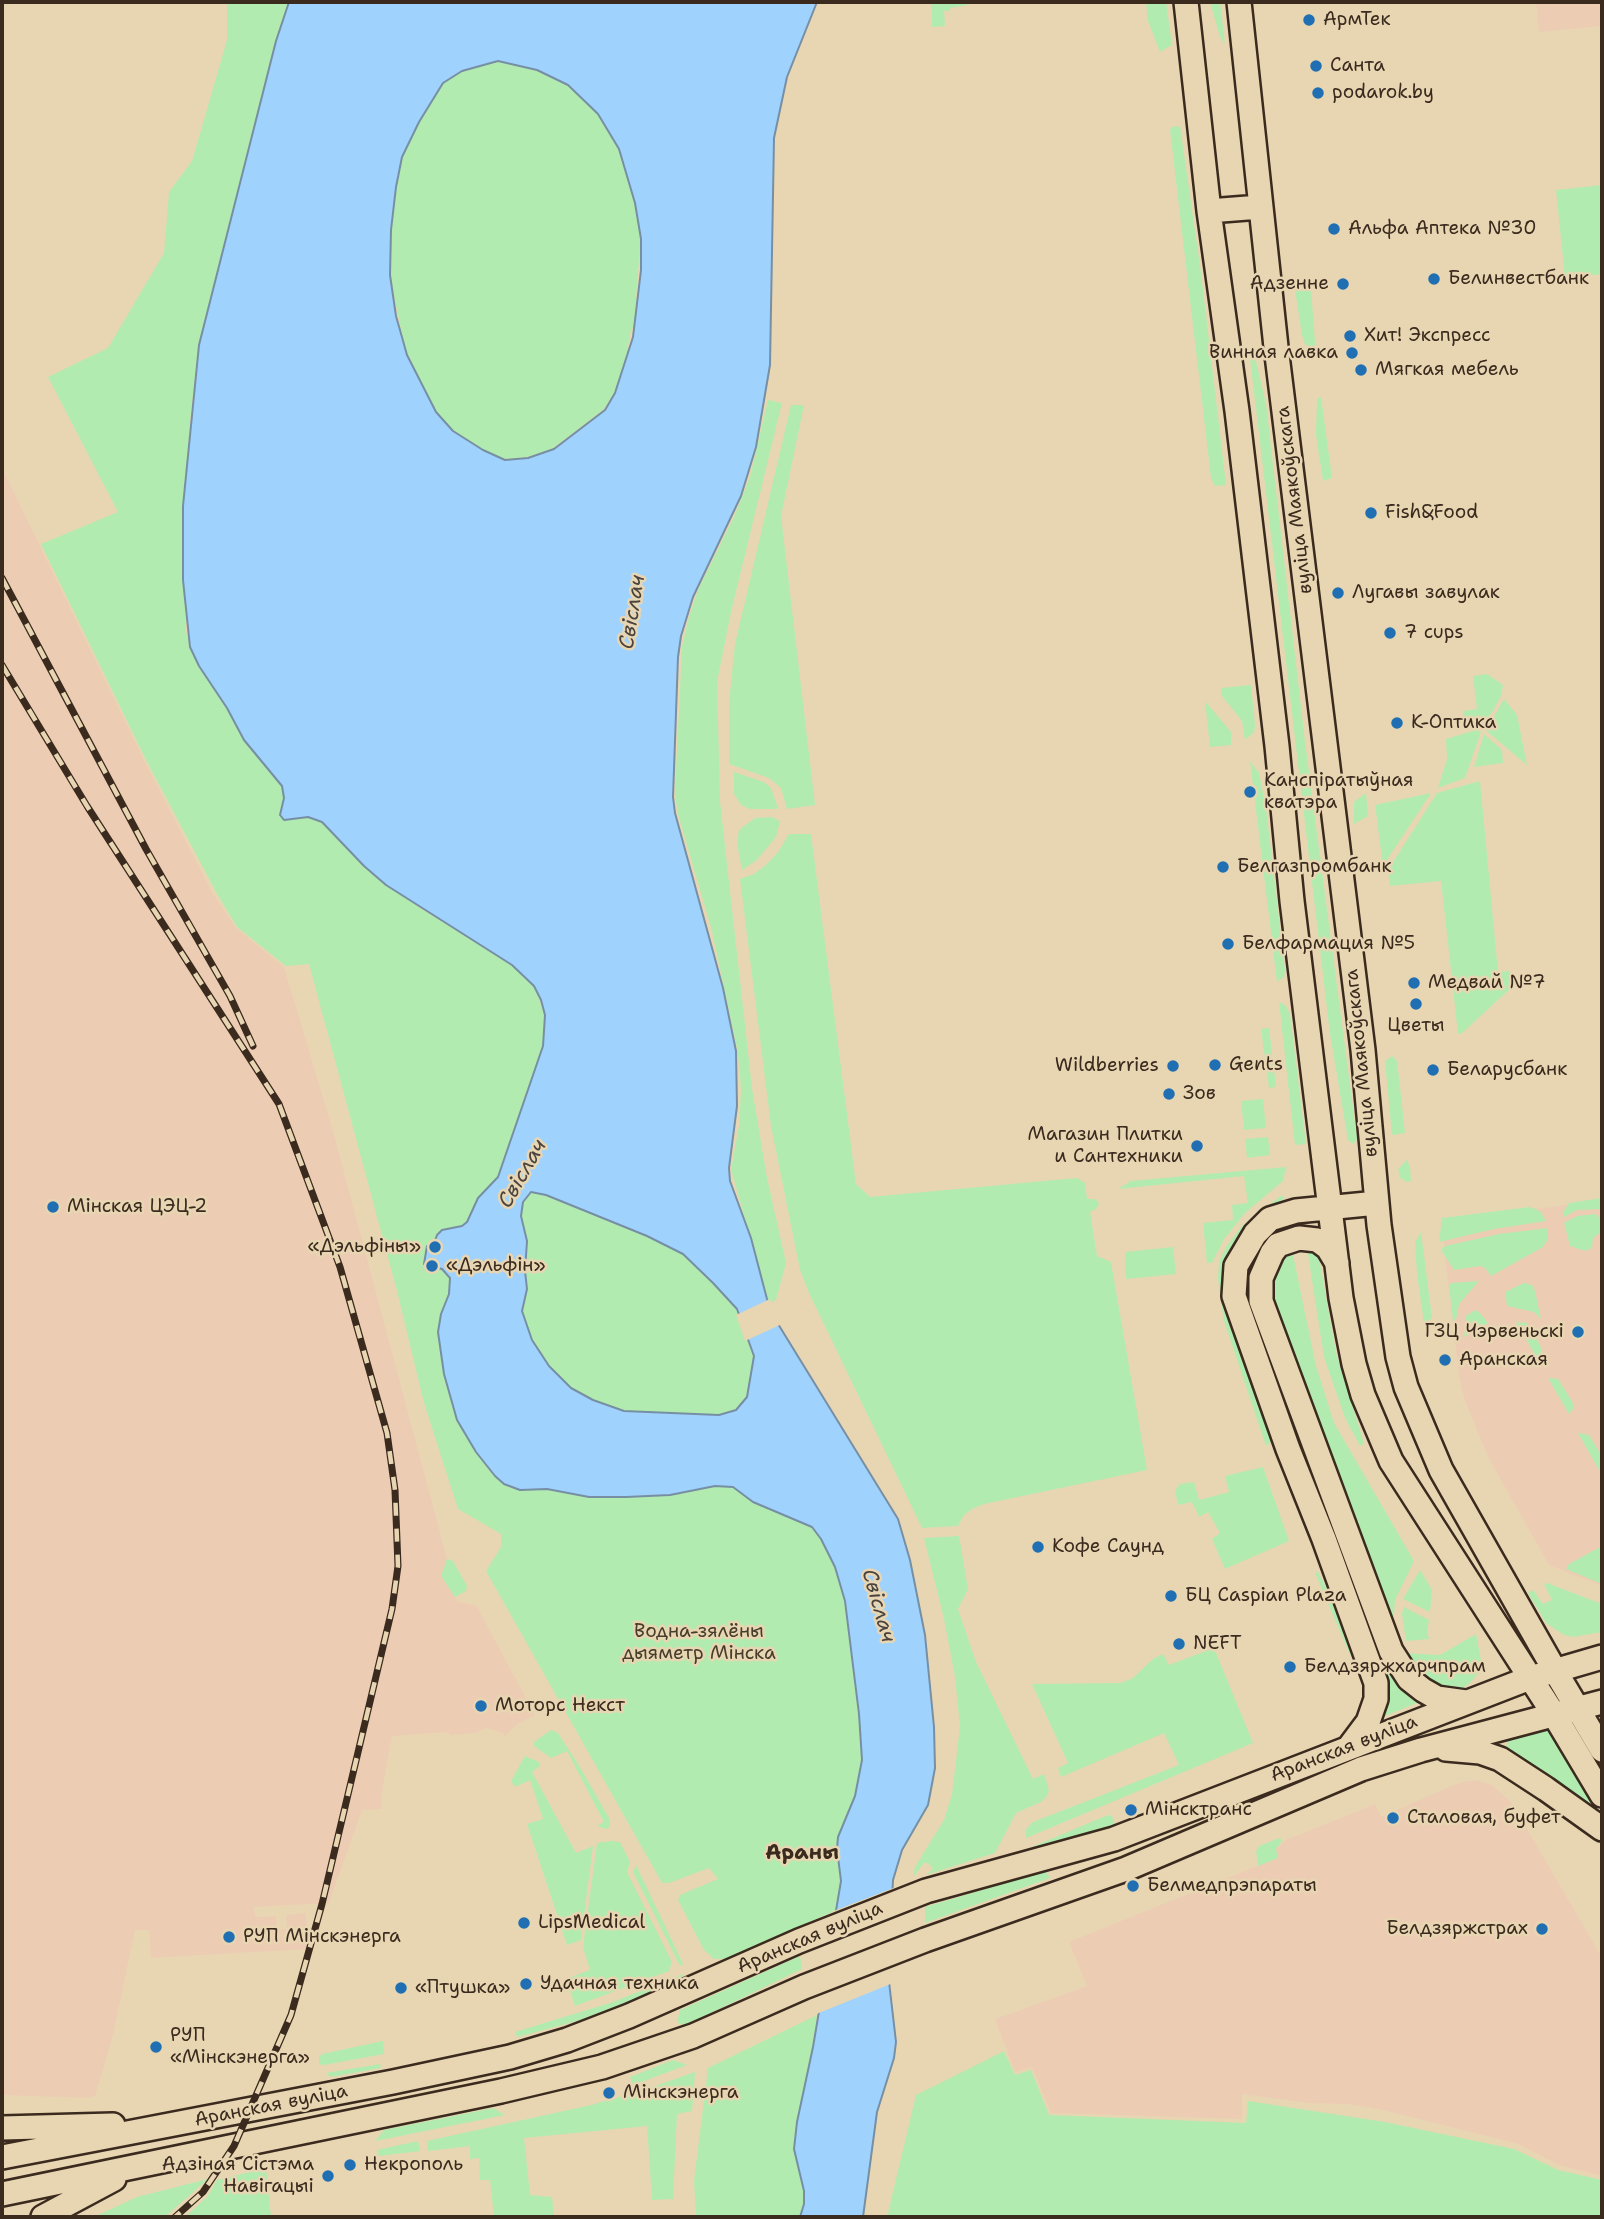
<!DOCTYPE html>
<html>
<head>
<meta charset="utf-8">
<style>
  body { margin:0 }
  #map { position:relative; width:1604px; height:2219px; overflow:hidden; background:#e8d6b3; font-family:"Shantell Sans",sans-serif }
  canvas { display:block }
  .frame { position:absolute; inset:0; border:4px solid #3b2a1e; pointer-events:none }
</style>
</head>
<body>
<div id="map">
<canvas width="1604" height="2219"></canvas>
<div class="frame"></div>
</div>
<script>
const ctx = document.querySelector('canvas').getContext('2d');
ctx.lineJoin = 'round';
function fill(path, color) { ctx.fillStyle = color; ctx.fill(path, 'evenodd'); }
const shape = rows => new Path2D(rows.map(r => 'M' + r).join(''));
function strokePath(path, color, width, dash) { ctx.strokeStyle = color; ctx.lineWidth = width; ctx.lineCap = dash ? 'butt' : 'round'; ctx.setLineDash(dash || []); ctx.stroke(path); }
function label(font, color, halo, rows, align = 'center') {
  ctx.font = font + ' "Shantell Sans",sans-serif'; ctx.lineWidth = 5; ctx.setLineDash([]); ctx.textBaseline = 'middle'; ctx.strokeStyle = halo; ctx.fillStyle = color; for (const [text, x, y, turn = 0] of rows) {
    ctx.save(); ctx.translate(x, y); ctx.rotate((+turn || 0) * Math.PI / 180); ctx.textAlign = isNaN(turn) ? turn : align; if (halo) ctx.strokeText(text, 0, 0); ctx.fillText(text, 0, 0); ctx.restore();
  }
}
fill(shape([
  [1536,2,1602,2,1602,26,1539,32],
  [2,468,145,762,213,894,236,928,284,967,333,1131,447,1559,441,1576,458,1602,476,1605,535,1715,516,1725,505,1736,503,1733,486,1728,476,1733,450,1735,449,1732,392,1736,381,1797,382,1809,362,1810,329,1903,254,1907,255,1917,276,1916,277,1930,287,1929,286,1915,306,1913,308,1949,151,1958,149,1930,135,1930,112,2039,95,2096,87,2098,2,2095],
  [1602,1200,1602,1586,1549,1565,1488,1457,1464,1398,1459,1376,1441,1222],
  [1476,1780,1492,1785,1511,1802,1602,1957,1602,2176,1559,2165,1518,2144,1379,2109,1346,2104,1308,2103,1242,2094,1242,2119,1051,2113,1032,2067,1015,2072,995,2019,1087,1986,1069,1942,1277,1858,1276,1849,1286,1840,1375,1804,1381,1817,1449,1787,1466,1781]
]), '#eccdb4');
fill(shape([
  [227,2,289,2,276,41,199,345,190,421,182,546,186,632,190,647,199,666,227,708,244,740,282,786,284,798,280,815,308,817,322,822,417,906,512,965,534,986,545,1015,543,1046,498,1177,474,1205,467,1222,462,1226,448,1228,434,1241,433,1247,427,1246,424,1264,442,1269,450,1278,449,1294,441,1314,438,1332,444,1374,457,1420,486,1466,495,1476,511,1488,547,1489,567,1493,626,1497,670,1495,715,1486,733,1487,753,1502,812,1527,821,1539,835,1567,843,1590,859,1714,862,1760,855,1796,838,1837,837,1849,841,1881,835,1911,724,1959,714,1959,704,1950,678,1900,680,1895,718,1879,709,1868,669,1883,662,1883,486,1571,501,1547,501,1534,458,1509,424,1403,397,1291,309,964,286,966,237,927,216,892,146,760,41,544,118,512,48,377,108,348,164,253,169,192,192,161,227,40],
  [922,2,967,2,967,5,950,8,950,11,944,11,945,26,932,27,931,3],
  [1146,2,1166,2,1172,45,1160,52,1148,21],
  [1210,2,1220,2,1225,44,1220,37],
  [501,61,560,74,565,84,597,108,626,148,635,204,645,241,640,248,636,298,640,308,637,325,631,330,628,346,631,360,621,395,613,395,603,410,552,449,528,457,505,459,483,451,453,430,435,411,409,357,403,353,403,339,390,276,390,229,394,188,404,154,419,121,442,84,462,71],
  [1180,126,1201,273,1226,485,1215,486,1211,478,1170,130,1172,127],
  [1602,185,1602,274,1565,278,1556,190],
  [1311,289,1316,355,1305,344,1302,335,1295,290],
  [1255,357,1266,404,1305,742,1357,1139,1353,1144,1348,1140,1330,1034,1250,358],
  [1321,397,1332,478,1323,481,1316,435,1317,399],
  [768,400,782,403,731,612,717,682,720,801,752,1088,767,1178,786,1263,776,1300,769,1304,731,1169,739,1126,741,1090,738,1053,712,931,678,814,675,793,682,647,688,621,698,590,734,517,750,477],
  [791,405,804,405,781,516,815,805,787,809,781,788,769,778,729,764,729,703,735,644],
  [1487,674,1503,685,1501,696,1491,714,1480,723,1464,725,1463,711,1477,709,1473,676],
  [1251,685,1255,726,1254,732,1245,740,1242,721,1222,696,1221,688],
  [1504,699,1517,715,1527,765,1482,727,1493,718],
  [1205,701,1231,732,1231,745,1210,747],
  [1476,730,1481,732,1465,778,1438,788,1447,759,1446,739],
  [1484,734,1502,750,1503,763,1474,767],
  [1250,761,1259,773,1266,808,1285,970,1284,977,1277,982],
  [734,772,764,782,771,788,778,809,750,809,741,805,734,794],
  [1480,781,1498,972,1509,971,1512,987,1462,1033,1458,1034,1441,881,1390,886,1388,870,1437,793],
  [1366,793,1368,816,1354,824,1354,802],
  [1431,793,1383,866,1375,805],
  [772,817,780,821,776,837,757,860,742,870,737,843,739,830,755,818],
  [789,834,811,834,856,1184,870,1197,1077,1178,1085,1183,1087,1199,1095,1199,1099,1203,1096,1209,1090,1212,1097,1256,1111,1262,1147,1470,984,1504,972,1509,964,1515,958,1526,922,1528,809,1293,800,1270,771,1126,740,879,754,874,766,865,778,852],
  [1279,1002,1285,1005,1290,1014,1306,1144,1295,1145],
  [1269,1028,1276,1087,1269,1088,1261,1029],
  [1392,1056,1397,1061,1405,1133,1392,1135,1385,1061],
  [1263,1099,1266,1128,1244,1130,1241,1101],
  [1268,1137,1270,1155,1247,1158,1245,1139],
  [1407,1160,1410,1167,1411,1181,1407,1182,1400,1178,1398,1169],
  [1286,1167,1283,1181,1245,1213,1224,1239,1212,1263,1207,1263,1203,1223,1233,1220,1232,1205,1248,1203,1244,1176,1118,1189,1131,1181],
  [531,1192,546,1195,647,1235,683,1254,713,1283,737,1309,755,1356,747,1397,736,1411,719,1415,650,1418,583,1401,551,1373,532,1340,522,1311,527,1289,525,1271,527,1241,521,1216,523,1202],
  [1282,1195,1284,1199,1252,1221,1233,1244,1225,1260,1222,1274,1225,1307,1272,1436,1271,1442,1266,1446,1224,1321,1218,1279,1219,1262,1226,1247,1242,1226],
  [1602,1198,1602,1209,1577,1210,1564,1217,1563,1212,1569,1203],
  [1530,1207,1540,1211,1546,1221,1494,1229,1439,1242,1442,1218],
  [1596,1214,1601,1220,1602,1231,1593,1238,1592,1248,1585,1251,1570,1246,1564,1223,1577,1216],
  [1284,1225,1288,1226,1289,1231,1258,1261,1377,1643,1375,1644,1249,1303,1247,1287,1251,1260,1268,1235],
  [1548,1228,1548,1239,1543,1247,1491,1276,1485,1268,1480,1266,1454,1270,1441,1250,1445,1246,1499,1234],
  [1421,1232,1432,1318,1424,1323,1417,1274,1415,1242],
  [1173,1247,1176,1274,1126,1279,1125,1252],
  [1307,1248,1314,1252,1319,1258,1336,1353,1364,1443,1360,1446,1345,1418,1324,1357],
  [1292,1250,1316,1366,1334,1423,1414,1561,1395,1600,1393,1626,1273,1298,1272,1277,1276,1267,1286,1252],
  [1479,1281,1459,1304,1454,1330,1449,1286,1451,1283],
  [1524,1283,1532,1285,1535,1291,1541,1319,1534,1312,1507,1306,1505,1292],
  [1475,1310,1480,1313,1488,1323,1464,1337,1466,1316],
  [1516,1322,1527,1323,1541,1347,1542,1353,1537,1358],
  [1548,1378,1558,1379,1573,1403,1573,1409,1569,1414],
  [1578,1433,1589,1435,1602,1457,1602,1466,1599,1470],
  [1263,1467,1289,1541,1225,1569,1212,1539,1220,1533,1208,1512,1199,1517,1192,1502,1178,1505,1175,1491,1180,1484,1194,1482,1199,1500,1229,1492,1225,1476],
  [959,1536,968,1589,958,1609,976,1662,1033,1779,1044,1774,1049,1790,1047,1796,1041,1802,1016,1813,995,1853,926,1875,933,1869,928,1863,924,1863,913,1877,915,1867,944,1820,952,1794,960,1727,955,1677,944,1619,924,1538],
  [1602,1546,1602,1584,1566,1569,1569,1564],
  [447,1559,453,1561,467,1586,466,1591,455,1597,441,1576],
  [1420,1570,1432,1590,1430,1612,1403,1599],
  [1317,1571,1340,1611,1355,1654,1350,1655,1315,1573],
  [1547,1583,1602,1604,1602,1632,1573,1637,1564,1635,1546,1623,1528,1593,1533,1590,1543,1604,1552,1600,1544,1584],
  [1404,1607,1429,1620,1427,1632,1429,1639,1406,1641,1402,1614],
  [1476,1634,1481,1660,1480,1671,1471,1682,1460,1690,1452,1692,1432,1684,1421,1675,1403,1653,1440,1655],
  [1214,1648,1253,1743,1026,1838,1026,1829,1033,1822,1179,1765,1164,1733,1061,1777,1058,1768,1068,1763,1032,1684,1121,1683,1133,1678,1153,1659,1163,1654,1169,1665],
  [1383,1662,1402,1688,1422,1701,1380,1718,1379,1664],
  [1549,1728,1590,1798,1590,1802,1586,1802,1506,1747,1508,1741,1520,1732],
  [551,1730,558,1733,581,1769,609,1818,610,1826,607,1829,597,1826,604,1822,567,1751,551,1758,534,1746,534,1742],
  [525,1756,539,1762,540,1766,532,1772,576,1853,593,1846,581,1940,567,1945,527,1824,543,1819,530,1780,515,1787,511,1781],
  [1108,1815,1112,1816,1115,1825,1037,1853,1032,1850,1032,1847],
  [1280,1838,1282,1841,1276,1849,1278,1858,1258,1866,1256,1852,1259,1846],
  [611,1841,620,1842,630,1862,627,1872,672,1962,669,1971,575,2006,566,1979,590,1970,583,1947,597,1843],
  [636,1865,683,1964,680,1966,633,1872],
  [1046,1871,1050,1878,925,1923,925,1907],
  [800,1956,802,1969,684,2026,677,2022,680,2010],
  [683,1974,681,1983,580,2020,518,2037,516,2035,515,2032,613,2002],
  [817,2015,813,2047,795,2136,794,2149,804,2191,803,2214,800,2217,696,2217,694,2181,708,2068],
  [383,2041,384,2054,324,2065,319,2064,319,2057,322,2054],
  [1004,2051,1015,2075,1031,2070,1049,2115,1246,2123,1248,2101,1385,2122,1514,2149,1558,2170,1602,2180,1602,2217,887,2217,916,2095],
  [673,2060,687,2065,633,2085,630,2077],
  [380,2064,381,2068,331,2077,326,2073],
  [695,2072,692,2111,677,2114,673,2199,652,2200,647,2126,524,2138,530,2195,552,2197,554,2217,494,2217,490,2180,480,2180,479,2158,470,2159,470,2146,428,2151,427,2141,591,2105,641,2091],
  [493,2108,505,2115,375,2141,384,2130],
  [418,2141,420,2151,379,2156,377,2150],
  [266,2168,271,2217,185,2217,207,2197,217,2180],
  [208,2179,165,2217,94,2217,137,2197]
]), '#b2ebaf');
const water = shape([
  [289,2,817,2,787,77,774,138,770,365,756,447,741,496,693,597,681,636,678,657,673,797,675,813,723,988,736,1051,737,1106,729,1168,730,1181,751,1238,767,1299,775,1319,898,1519,910,1560,925,1635,934,1727,935,1768,928,1805,902,1850,893,1880,888,1973,896,2042,894,2058,877,2112,863,2217,800,2217,804,2204,804,2191,794,2149,797,2122,813,2047,841,1881,837,1849,838,1837,855,1796,862,1760,859,1714,845,1601,835,1567,821,1539,812,1527,753,1502,733,1487,715,1486,670,1495,626,1497,589,1497,547,1489,520,1490,504,1484,495,1476,476,1452,457,1420,444,1374,438,1332,441,1314,449,1294,450,1278,442,1269,424,1264,427,1246,433,1246,437,1235,442,1230,462,1226,467,1222,478,1198,498,1177,543,1046,545,1015,541,1000,534,986,512,965,386,885,364,866,322,822,308,817,284,820,280,815,284,798,282,786,244,740,227,708,199,666,190,647,183,580,183,506,199,345,276,41,289,2],
  [498,61,537,70,568,85,598,114,619,149,635,203,641,239,641,270,633,337,615,393,605,410,554,449,528,458,505,460,483,450,453,431,436,412,407,355,396,316,390,275,391,230,396,187,402,157,419,122,443,83,462,71,498,61],
  [531,1192,546,1195,647,1236,683,1254,713,1283,737,1309,754,1356,747,1397,736,1410,719,1415,624,1411,593,1400,571,1388,549,1366,532,1340,522,1311,527,1289,525,1271,527,1241,521,1216,523,1202,531,1192]
]);
fill(water, '#9fd2fd');
strokePath(water, '#778fa4', 2);
fill(shape([
  [770,1299,782,1324,745,1341,736,1315],
  [896,1887,892,1955,893,1983,814,2015,831,1912]
]), '#e8d6b3');
const primary = shape([
  [1186,2,1209,211,1237,411,1277,746,1292,901,1341,1298,1354,1364,1363,1395,1391,1461,1553,1713,1602,1795],
  [1239,2,1276,347,1363,1050,1379,1225,1398,1357,1406,1387,1441,1470,1554,1669,1602,1750],
  [1209,211,1260,207],
  [1337,1263,1328,1248,1317,1240,1299,1238,1278,1245,1272,1253,1261,1278,1261,1301,1391,1651,1409,1679,1423,1690,1437,1698,1466,1702],
  [1350,1746,1368,1722,1376,1699,1376,1683,1324,1539,1288,1449,1234,1296,1236,1266,1255,1234,1270,1219,1296,1211,1377,1203],
  [1446,1749,1480,1752,1500,1759,1546,1789,1602,1829],
  [2,2128,113,2125],
  [2,2157,393,2082,510,2057,567,2040,629,2016,799,1941,926,1891,1114,1839,1530,1678,1602,1657],
  [2,2194,501,2091,602,2067,693,2036,804,1987,925,1940,1126,1869,1361,1769,1421,1750,1602,1702],
  [43,2217,114,2179]
]);
strokePath(primary, '#3b2a1e', 28);
strokePath(primary, '#e8d6b3', 23);
const rail = shape([
  [2,578,146,849,230,996,253,1046],
  [2,665,87,806,279,1104,340,1267,387,1433,395,1490,398,1566,392,1609,322,1904,291,2015,234,2146,203,2192,175,2217]
]);
strokePath(rail, '#3b2a1e', 7);
strokePath(rail, '#e8d6b3', 4.5, [13]);
for (const [x, y, r, color] of [
  [1309,20,7,"#1f6fb2"],
  [1316,66,7,"#1f6fb2"],
  [1318,93,7,"#1f6fb2"],
  [1334,229,7,"#1f6fb2"],
  [1434,279,7,"#1f6fb2"],
  [1343,284,7,"#1f6fb2"],
  [1350,336,7,"#1f6fb2"],
  [1352,353,7,"#1f6fb2"],
  [1361,370,7,"#1f6fb2"],
  [1371,513,7,"#1f6fb2"],
  [1338,593,7,"#1f6fb2"],
  [1390,633,7,"#1f6fb2"],
  [1397,723,7,"#1f6fb2"],
  [1250,792,7,"#1f6fb2"],
  [1223,867,7,"#1f6fb2"],
  [1228,944,7,"#1f6fb2"],
  [1414,983,7,"#1f6fb2"],
  [1416,1004,7,"#1f6fb2"],
  [1215,1065,7,"#1f6fb2"],
  [1173,1066,7,"#1f6fb2"],
  [1433,1070,7,"#1f6fb2"],
  [1169,1094,7,"#1f6fb2"],
  [1197,1146,7,"#1f6fb2"],
  [53,1207,7,"#1f6fb2"],
  [435,1247,7,"#1f6fb2"],
  [432,1266,7,"#1f6fb2"],
  [1578,1332,7,"#1f6fb2"],
  [1445,1360,7,"#1f6fb2"],
  [1038,1547,7,"#1f6fb2"],
  [1171,1596,7,"#1f6fb2"],
  [1179,1644,7,"#1f6fb2"],
  [1290,1667,7,"#1f6fb2"],
  [481,1706,7,"#1f6fb2"],
  [1131,1810,7,"#1f6fb2"],
  [1393,1818,7,"#1f6fb2"],
  [1133,1886,7,"#1f6fb2"],
  [524,1923,7,"#1f6fb2"],
  [1542,1929,7,"#1f6fb2"],
  [229,1937,7,"#1f6fb2"],
  [526,1984,7,"#1f6fb2"],
  [401,1988,7,"#1f6fb2"],
  [156,2047,7,"#1f6fb2"],
  [609,2093,7,"#1f6fb2"],
  [350,2165,7,"#1f6fb2"],
  [328,2176,7,"#1f6fb2"]
]) { const dot = new Path2D(); dot.arc(x, y, r, 0, 2 * Math.PI); ctx.fillStyle = color; ctx.fill(dot); strokePath(dot, '#e8d6b3', 2.5); }
label('19px', '#3b2a1e', '#e8d6b3', [
  ["АрмТек",1323,20],
  ["Санта",1330,66],
  ["podarok.by",1332,93],
  ["Альфа Аптека №30",1348,229],
  ["Белинвестбанк",1448,279],
  ["Адзенне",1329,284,"right"],
  ["Хит! Экспресс",1364,336],
  ["Винная лавка",1338,353,"right"],
  ["Мягкая мебель",1375,370],
  ["Fish&Food",1385,513],
  ["Лугавы завулак",1352,593],
  ["7 cups",1404,633],
  ["К-Оптика",1411,723],
  ["Канспіратыўная",1264,781],
  ["кватэра",1264,803],
  ["Белгазпромбанк",1237,867],
  ["Белфармация №5",1242,944],
  ["Медвай №7",1428,983],
  ["Цветы",1416,1026,"center"],
  ["Gents",1229,1065],
  ["Wildberries",1159,1066,"right"],
  ["Беларусбанк",1447,1070],
  ["Зов",1183,1094],
  ["Магазин Плитки",1183,1135,"right"],
  ["и Сантехники",1183,1157,"right"],
  ["Мінская ЦЭЦ-2",67,1207],
  ["«Дэльфіны»",421,1247,"right"],
  ["«Дэльфін»",446,1266],
  ["ГЗЦ Чэрвеньскі",1564,1332,"right"],
  ["Аранская",1459,1360],
  ["Кофе Саунд",1052,1547],
  ["БЦ Caspian Plaza",1185,1596],
  ["NEFT",1193,1644],
  ["Белдзяржхарчпрам",1304,1667],
  ["Моторс Некст",495,1706],
  ["Мінсктранс",1145,1810],
  ["Сталовая, буфет",1407,1818],
  ["Белмедпрэпараты",1147,1886],
  ["LipsMedical",538,1923],
  ["Белдзяржстрах",1528,1929,"right"],
  ["РУП Мінскэнерга",243,1937],
  ["Удачная техника",540,1984],
  ["«Птушка»",415,1988],
  ["РУП",170,2036],
  ["«Мінскэнерга»",170,2058],
  ["Мінскэнерга",623,2093],
  ["Адзіная Сістэма",314,2165,"right"],
  ["Навігацыі",314,2187,"right"],
  ["Некрополь",364,2165]
], 'left');
label('19px', '#3b2a1e', '#e8d6b3', [
  ["вуліца Маякоўскага",1295,500,-97],
  ["вуліца Маякоўскага",1362,1063,-96],
  ["Аранская вуліца",1344,1749,-21],
  ["Аранская вуліца",810,1938,-23],
  ["Аранская вуліца",271,2106,-11]
]);
label('19px', '#473d2c', '#e8d6b3', [
  ["Водна-зялёны",699,1632],
  ["дыяметр Мінска",699,1654]
]);
label('italic 21px', '#4a433f', '#e8d6b3', [
  ["Свіслач",633,612,-81],
  ["Свіслач",523,1174,-60],
  ["Свіслач",878,1606,74]
]);
label('bold 21px', '#3b2a1e', '#e8d6b3', [
  ["Араны",802,1854]
]);
</script>
</body>
</html>
